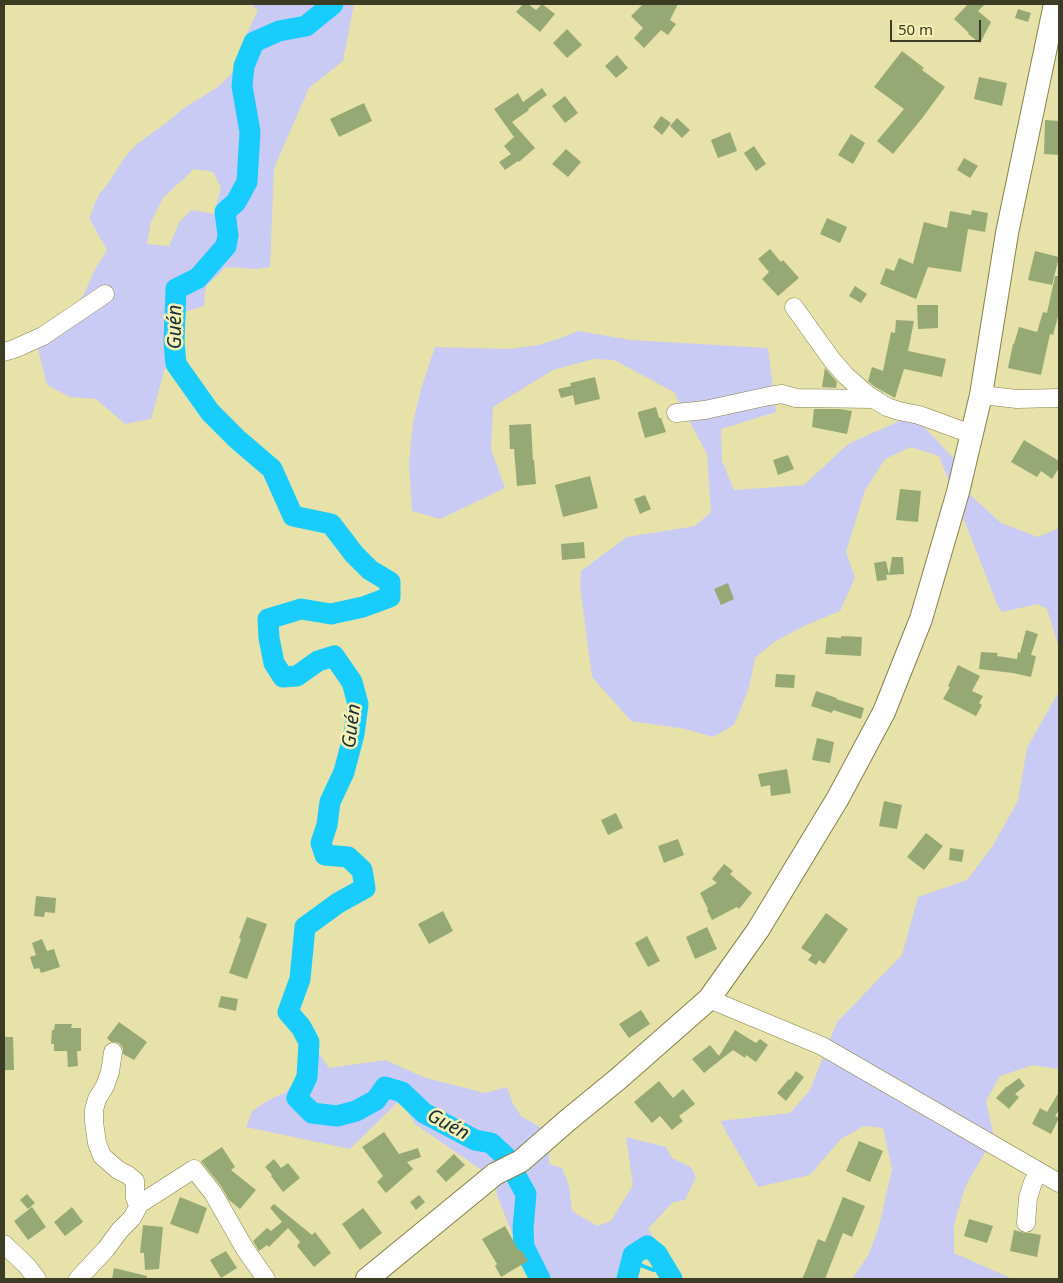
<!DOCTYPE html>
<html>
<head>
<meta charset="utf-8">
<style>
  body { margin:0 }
  #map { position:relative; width:1063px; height:1283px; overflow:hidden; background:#e7e2a9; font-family:"Noto Sans",sans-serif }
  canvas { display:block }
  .frame { position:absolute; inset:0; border:5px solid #3c3b24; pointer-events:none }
  .scale { position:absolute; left:890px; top:20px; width:91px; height:22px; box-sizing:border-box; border:2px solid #3c3b24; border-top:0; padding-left:6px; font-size:15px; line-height:18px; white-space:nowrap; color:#3c3b24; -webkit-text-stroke:4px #f4f0b6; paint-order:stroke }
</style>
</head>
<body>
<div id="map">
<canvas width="1063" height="1283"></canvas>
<div class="frame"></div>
<div class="scale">50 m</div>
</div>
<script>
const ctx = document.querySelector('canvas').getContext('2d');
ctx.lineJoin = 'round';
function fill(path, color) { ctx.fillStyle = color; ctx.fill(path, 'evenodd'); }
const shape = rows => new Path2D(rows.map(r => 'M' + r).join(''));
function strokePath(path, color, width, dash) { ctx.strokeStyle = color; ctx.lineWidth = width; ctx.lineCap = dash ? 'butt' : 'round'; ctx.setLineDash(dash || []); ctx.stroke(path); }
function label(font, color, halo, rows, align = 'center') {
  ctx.font = font + ' "Noto Sans",sans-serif'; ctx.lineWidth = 5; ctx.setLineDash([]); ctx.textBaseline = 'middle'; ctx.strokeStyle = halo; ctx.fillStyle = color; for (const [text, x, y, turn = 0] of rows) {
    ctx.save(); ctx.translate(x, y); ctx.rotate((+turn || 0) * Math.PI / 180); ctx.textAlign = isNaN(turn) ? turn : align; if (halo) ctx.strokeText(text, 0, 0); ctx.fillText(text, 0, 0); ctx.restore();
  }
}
fill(shape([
  [250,4,354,4,343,61,309,88,274,168,270,267,256,269,226,267,206,286,204,306,166,318,167,361,151,419,125,424,96,399,70,397,47,385,37,345,67,318,84,294,94,271,107,250,89,218,99,194,107,185,125,157,137,144,166,123,184,108,218,87,232,73,241,46,258,10],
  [194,169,213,172,221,187,214,214,192,210,180,221,169,246,147,244,151,222,163,198],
  [578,331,631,340,768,348,776,412,721,429,722,461,734,490,804,485,848,444,913,415,956,461,966,491,1001,523,1038,537,1059,528,1059,648,1047,609,1038,604,1002,612,997,604,939,456,911,447,885,459,865,490,846,552,855,578,840,611,806,625,774,642,755,658,749,688,734,725,713,737,685,729,631,721,592,677,580,586,581,571,627,537,695,526,711,512,707,454,674,392,614,360,594,359,553,370,493,407,491,449,505,488,440,519,412,511,409,464,413,423,421,389,435,347,510,349,538,345,561,338],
  [1059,686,1059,1069,1033,1065,1000,1076,986,1101,994,1137,965,1187,954,1225,954,1253,1013,1279,852,1279,869,1254,879,1226,892,1169,883,1128,864,1126,841,1139,810,1175,758,1187,720,1121,790,1113,810,1090,837,1022,902,955,918,897,967,880,992,847,1018,801,1027,748,1058,693],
  [314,1046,329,1068,385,1060,426,1078,485,1093,507,1087,513,1104,521,1116,550,1133,549,1164,562,1168,569,1186,572,1211,597,1226,611,1221,633,1185,626,1137,666,1147,672,1158,691,1167,696,1177,685,1200,673,1202,648,1229,655,1239,637,1269,633,1279,530,1279,497,1195,496,1180,415,1124,400,1100,350,1149,246,1127,252,1111,267,1101,286,1092,298,1077]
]), '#cacbf5');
strokePath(shape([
  [633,1255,638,1264,653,1270,666,1269]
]), '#19ccfe', 4);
strokePath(shape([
  [333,4,306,26,279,31,254,42,244,66,242,86,250,132,247,182,236,202,225,212,228,235,226,246,198,278,176,289,174,342,176,364,210,412,237,439,272,469,293,516,331,524,354,554,370,570,390,582,390,597,363,607,331,614,301,609,268,619,269,638,274,663,283,677,297,676,318,661,334,656,352,682,358,704,354,734,344,772,330,802,327,825,321,843,325,855,348,857,362,870,365,888,338,903,305,927,300,979,288,1012,301,1027,309,1042,307,1077,297,1098,312,1113,337,1116,356,1111,376,1100,385,1087,402,1092,424,1113,475,1140,491,1143,505,1156,526,1194,523,1229,524,1247,540,1279],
  [627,1279,633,1255,647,1246,657,1254,672,1279]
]), '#19ccfe', 21);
fill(shape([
  [523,4,528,4,536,10,542,4,555,14,540,32,516,12],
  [643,4,678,4,670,20,676,24,668,35,661,30,644,48,634,38,643,28,631,16],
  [968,4,985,4,978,11,991,22,980,43,968,34,969,33,954,19],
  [1018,9,1031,13,1028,22,1015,18],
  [567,29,582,45,567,58,553,43],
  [902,51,924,68,922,70,945,87,923,117,893,154,877,141,904,109,874,87],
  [617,55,628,68,616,78,605,66],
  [979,77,1007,83,1002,106,974,99],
  [542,88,547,95,528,109,529,110,512,122,535,148,519,162,518,161,505,170,499,162,511,154,504,146,514,137,494,109,518,93,523,102],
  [565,96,578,113,565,123,552,106],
  [364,103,372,121,339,137,330,119],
  [661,116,671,123,662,135,653,127],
  [677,118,690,130,682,138,670,126],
  [1045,120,1059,121,1059,155,1044,154],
  [730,132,737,151,718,158,711,140],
  [851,134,865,143,853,164,838,155],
  [754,146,766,164,756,171,744,153],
  [566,149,581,162,568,177,552,164],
  [964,158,978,166,970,178,957,170],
  [972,210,988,213,985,232,968,229,961,272,928,267,916,299,880,284,886,268,894,271,899,258,913,264,924,222,947,228,950,211,971,215],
  [827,218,847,227,840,243,820,234],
  [770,249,781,262,783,260,799,278,778,296,762,279,769,272,758,259],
  [1035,251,1059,257,1052,285,1028,280],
  [1055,276,1059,276,1059,313,1053,335,1050,334,1041,375,1008,368,1013,344,1014,344,1019,327,1037,332,1043,312,1047,313],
  [855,286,867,294,861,303,849,296],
  [917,305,938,305,938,328,918,329],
  [896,320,914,321,908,351,946,359,942,377,904,369,895,398,875,387,868,381,872,367,883,371,891,332,895,333],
  [825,368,837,382,836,388,822,387],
  [595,377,600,399,575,405,573,395,561,398,558,389,571,386,570,383],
  [656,407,659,418,661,418,666,432,645,438,638,414,638,412],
  [814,409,840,409,852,411,847,434,812,427],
  [531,424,533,460,534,460,536,484,517,486,514,449,510,449,509,425],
  [1024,440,1059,461,1059,468,1052,479,1041,471,1037,477,1011,462],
  [788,455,794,469,778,475,773,460],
  [590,476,598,508,563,517,555,485],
  [900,489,921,491,918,522,896,520],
  [645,495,651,509,640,514,634,499],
  [584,542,585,558,562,560,561,544],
  [892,557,903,557,904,574,889,575],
  [886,561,889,575,886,575,887,580,877,581,874,563],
  [728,583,734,599,721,605,714,589],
  [1026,630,1038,634,1031,655,1036,656,1031,677,1013,673,979,669,981,652,998,653,997,656,1017,659,1018,652,1020,653],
  [841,636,862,637,861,656,825,654,827,637,841,638],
  [958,665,980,676,972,691,983,696,979,703,982,705,976,716,943,699,950,687,948,686],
  [776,674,795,675,794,688,775,687],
  [816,691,837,698,836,699,864,708,861,719,833,710,832,713,811,706],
  [817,738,834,742,830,763,812,760],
  [787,769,791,793,771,796,770,785,761,787,758,774],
  [884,801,902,805,897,829,879,826],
  [616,813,623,828,608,835,601,820],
  [926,833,943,846,924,870,907,857],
  [678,839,684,855,664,863,658,846],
  [950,848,964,850,962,862,949,860],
  [724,864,733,871,730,874,752,893,739,909,737,907,712,920,707,910,708,909,700,893,717,883,712,879],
  [36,896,56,898,55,913,45,912,44,917,34,916],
  [443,911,453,931,429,944,418,924],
  [826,913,848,929,824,964,819,960,816,965,808,960,812,955,801,948],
  [247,917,267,924,247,979,229,973,241,939,239,938],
  [707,927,717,949,695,959,686,937],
  [647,936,660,961,648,967,635,943],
  [42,939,47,951,54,949,60,967,41,973,39,968,34,969,30,957,36,955,32,943],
  [221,996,238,999,236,1011,218,1007],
  [641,1010,650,1024,629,1038,619,1024],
  [119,1022,147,1042,134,1060,123,1054,123,1048,119,1043,115,1042,111,1042,107,1038],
  [55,1024,72,1024,71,1028,81,1028,81,1051,77,1051,78,1066,68,1067,67,1051,54,1051,54,1044,51,1044,52,1030,54,1030],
  [735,1030,756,1043,760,1039,768,1045,756,1062,746,1055,745,1058,733,1050,704,1073,692,1059,710,1045,719,1056],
  [4,1037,13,1037,14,1070,4,1070],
  [796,1071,804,1077,786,1101,777,1093,789,1079,790,1080],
  [1019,1078,1025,1086,1015,1094,1019,1097,1009,1109,996,1098,1007,1086,1007,1087],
  [659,1081,673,1098,683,1089,695,1104,679,1116,683,1121,672,1130,660,1116,652,1123,634,1102],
  [1059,1092,1059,1110,1055,1116,1059,1118,1051,1134,1032,1124,1040,1108,1047,1112],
  [384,1132,399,1154,418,1148,421,1157,407,1162,413,1169,386,1193,377,1182,383,1176,362,1147],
  [859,1141,883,1151,870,1182,846,1171],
  [222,1147,235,1167,231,1170,256,1190,240,1209,229,1200,221,1186,201,1161],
  [454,1154,465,1165,446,1182,436,1171],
  [274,1159,281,1168,288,1163,300,1178,283,1192,271,1176,272,1175,265,1167],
  [27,1194,35,1203,28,1209,20,1200],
  [419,1195,425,1202,416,1210,410,1202],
  [180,1197,207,1208,198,1234,170,1224],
  [843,1197,865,1206,852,1237,843,1233,825,1279,802,1279,806,1270,818,1239,825,1242],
  [274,1204,312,1235,315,1232,331,1253,314,1267,297,1246,300,1242,288,1228,269,1247,267,1245,259,1251,253,1241,267,1228,271,1231,282,1222,270,1208],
  [32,1207,46,1227,28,1240,14,1221],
  [72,1207,83,1222,65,1236,54,1222],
  [363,1208,382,1233,360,1250,342,1224],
  [969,1219,993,1226,987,1243,964,1236],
  [143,1225,163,1227,159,1269,145,1270,144,1253,140,1253],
  [505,1226,519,1251,521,1250,528,1261,501,1277,495,1266,497,1264,482,1239],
  [1014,1230,1025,1233,1030,1233,1041,1235,1037,1257,1010,1251],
  [226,1251,237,1268,221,1278,210,1260],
  [114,1268,147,1276,147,1279,112,1279]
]), '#96a975');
const minor = shape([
  [794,307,832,360,846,376,869,396,887,407,899,411,919,415,971,434],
  [4,352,14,349,43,336,105,294],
  [981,395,1017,399,1059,398],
  [676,413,705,410,769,396,782,394,796,398,875,399],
  [709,999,822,1046,1059,1183],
  [138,1205,194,1169,213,1193,245,1249,266,1279],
  [1026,1223,1028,1198,1033,1182,1040,1172],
  [4,1244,27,1266,37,1279],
  [78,1279,106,1249,120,1230,132,1218,137,1209,138,1205,135,1198,135,1181,128,1175,118,1170,102,1156,97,1143,94,1122,94,1110,97,1099,105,1086,110,1072,113,1052]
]);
const major = shape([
  [367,1279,495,1174,521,1161,568,1120,618,1079,709,999,758,930,838,798,884,712,921,619,958,492,981,395,1007,233,1055,4]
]);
strokePath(minor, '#85814b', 19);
strokePath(major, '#85814b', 24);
strokePath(minor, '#fff', 18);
strokePath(major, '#fff', 22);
label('italic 19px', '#142d36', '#f4f0b6', [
  ["Guén",176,327,-90],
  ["Guén",352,726,-83],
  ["Guén",448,1125,28]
]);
</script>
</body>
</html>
